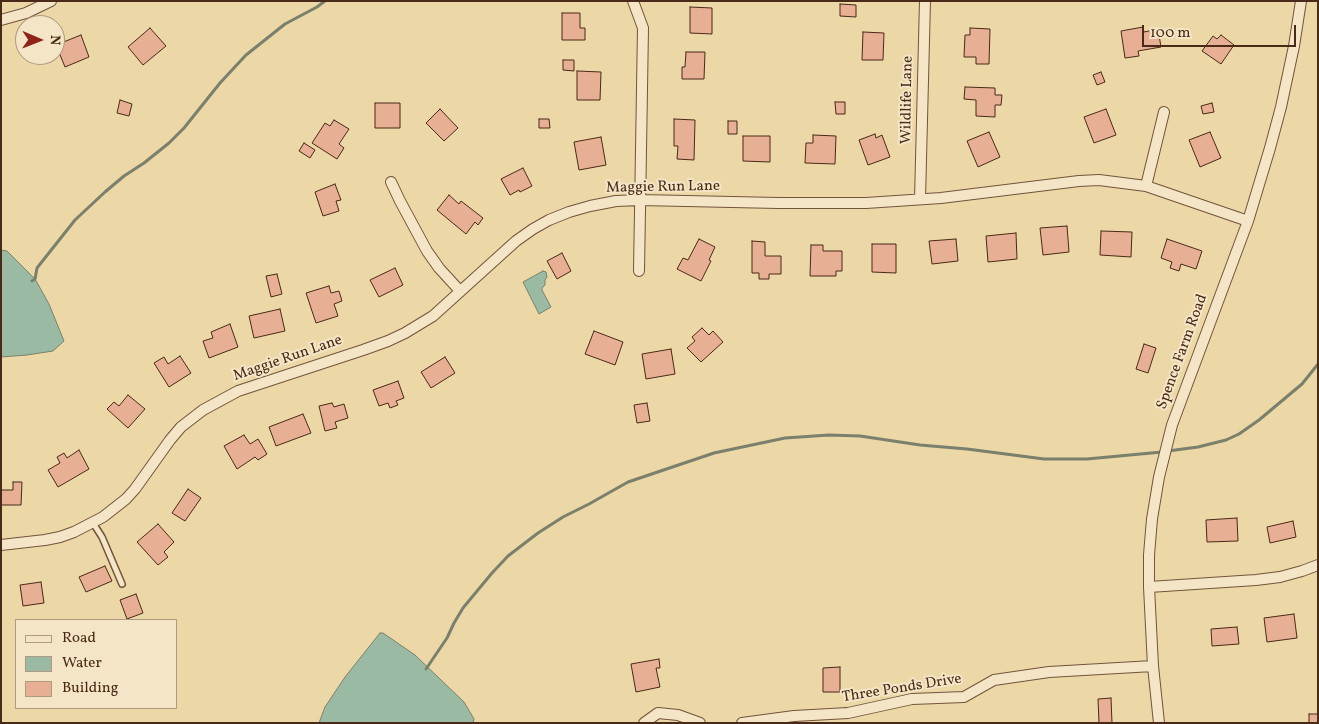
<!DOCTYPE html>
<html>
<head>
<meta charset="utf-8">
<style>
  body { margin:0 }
  #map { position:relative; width:1319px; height:724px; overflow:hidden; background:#ecd7a7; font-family:Vollkorn,serif }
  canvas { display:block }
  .frame { position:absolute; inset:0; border:2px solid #492917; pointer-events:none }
  .legend { position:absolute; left:15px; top:619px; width:162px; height:90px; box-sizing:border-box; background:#f3e5c6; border:1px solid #af9a80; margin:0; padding:6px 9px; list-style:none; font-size:15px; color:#492917 }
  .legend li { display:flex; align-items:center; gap:10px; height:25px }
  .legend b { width:25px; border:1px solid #af9a80 }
  .north { position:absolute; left:15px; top:15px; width:50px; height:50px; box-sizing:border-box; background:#f3e5c6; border:1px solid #af9a80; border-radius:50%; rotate:91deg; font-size:14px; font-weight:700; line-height:20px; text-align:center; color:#492917 }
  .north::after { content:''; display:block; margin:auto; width:18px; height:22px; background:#8f2418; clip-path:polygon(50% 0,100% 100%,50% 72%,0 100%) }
  .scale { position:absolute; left:1142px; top:25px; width:154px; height:22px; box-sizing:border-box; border:2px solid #492917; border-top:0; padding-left:6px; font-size:15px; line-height:18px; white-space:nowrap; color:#492917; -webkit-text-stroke:4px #f3e5c6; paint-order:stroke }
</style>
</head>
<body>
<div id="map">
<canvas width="1319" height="724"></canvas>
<div class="frame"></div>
<ul class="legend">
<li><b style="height:6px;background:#f3e5c6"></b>Road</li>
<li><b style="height:14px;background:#9abaa3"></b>Water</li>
<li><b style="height:14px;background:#e7af93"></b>Building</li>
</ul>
<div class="north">N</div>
<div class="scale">100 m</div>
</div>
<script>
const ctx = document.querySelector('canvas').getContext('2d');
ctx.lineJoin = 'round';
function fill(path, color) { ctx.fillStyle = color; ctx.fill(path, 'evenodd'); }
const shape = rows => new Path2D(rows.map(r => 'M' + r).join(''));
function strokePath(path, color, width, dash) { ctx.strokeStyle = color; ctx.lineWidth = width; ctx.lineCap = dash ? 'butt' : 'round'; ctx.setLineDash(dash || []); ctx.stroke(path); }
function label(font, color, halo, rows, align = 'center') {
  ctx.font = font + ' Vollkorn,serif'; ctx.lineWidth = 4; ctx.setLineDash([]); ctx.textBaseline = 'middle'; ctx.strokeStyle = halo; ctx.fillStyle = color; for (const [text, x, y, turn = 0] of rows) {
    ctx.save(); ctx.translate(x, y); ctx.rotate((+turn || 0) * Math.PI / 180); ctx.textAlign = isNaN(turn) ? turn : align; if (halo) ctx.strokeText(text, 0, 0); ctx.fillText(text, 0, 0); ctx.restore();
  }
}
const water = shape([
  [1,250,7,251,35,279,49,304,64,341,53,351,27,355,1,357,1,250],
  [543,271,546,272,547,277,545,280,545,285,542,288,542,290,551,307,539,314,523,282,543,271],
  [380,633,383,633,415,655,464,702,474,719,473,723,319,723,325,707,345,677,380,633]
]);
fill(water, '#9abaa3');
strokePath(water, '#7a806b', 1);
strokePath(shape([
  [32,281,35,279,37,268,75,220,105,192,124,176,144,163,169,143,184,128,220,83,246,55,285,24,317,7,325,1],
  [1168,451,1198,447,1226,440,1239,434,1259,420,1302,384,1318,364],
  [426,669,447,638,454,623,463,608,492,573,508,556,538,533,563,517,589,504,628,482,714,453,785,438,829,435,860,436,920,445,967,449,1044,459,1087,459,1162,452]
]), '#7a806b', 3);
const building = shape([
  [840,4,856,5,856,17,840,16,840,4],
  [690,7,712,8,712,34,690,33,690,7],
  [562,13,580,13,580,28,585,28,585,40,562,40,562,13],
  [1143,27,1144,32,1158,29,1161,47,1138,51,1139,56,1125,58,1121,31,1143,27],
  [150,28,166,46,143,65,128,47,150,28],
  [970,28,990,29,989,64,976,64,976,57,964,57,965,35,970,35,970,28],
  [863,32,884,33,883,60,862,60,863,32],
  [81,35,89,57,65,67,56,45,81,35],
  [1221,35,1234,45,1221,64,1202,51,1213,36,1217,39,1221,35],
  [686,52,705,52,704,79,682,79,682,67,685,67,686,52],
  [563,60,574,60,574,71,563,70,563,60],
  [577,71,601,72,600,100,577,100,577,71],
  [1101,72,1105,82,1097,85,1093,75,1101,72],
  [965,87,995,88,995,95,1002,95,1001,105,995,105,995,117,976,116,976,100,964,99,965,87],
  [120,100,132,104,129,116,117,113,120,100],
  [835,102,845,102,845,114,836,114,835,102],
  [375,103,400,103,400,128,375,128,375,103],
  [1212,103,1214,112,1203,114,1201,106,1212,103],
  [440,109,458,128,444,141,426,123,440,109],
  [1106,109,1116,135,1094,143,1084,117,1106,109],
  [539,119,549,119,550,128,539,128,539,119],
  [674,119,695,120,694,160,677,159,678,146,674,146,674,119],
  [334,120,349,129,339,144,344,148,337,159,312,143,325,123,330,126,334,120],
  [728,121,737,121,737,134,728,134,728,121],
  [989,132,1000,157,978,167,967,141,989,132],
  [1210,132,1221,158,1200,167,1189,140,1210,132],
  [875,134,876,138,882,135,890,157,868,165,859,140,875,134],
  [813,135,836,136,835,164,805,163,806,143,813,143,813,135],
  [743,136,770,136,770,162,743,161,743,136],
  [601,137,606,165,579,170,574,142,601,137],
  [304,143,315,150,310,158,299,151,304,143],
  [523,168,532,186,520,192,519,190,510,195,501,179,523,168],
  [335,184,341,200,336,201,339,211,323,216,315,192,335,184],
  [449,195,459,204,461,201,483,218,478,225,475,222,466,234,437,210,449,195],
  [1067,226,1069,252,1043,255,1040,228,1067,226],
  [1101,231,1132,232,1131,257,1100,255,1101,231],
  [1016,233,1017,259,988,262,986,236,1016,233],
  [699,239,715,247,709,260,711,261,701,281,677,269,683,258,688,260,699,239],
  [956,239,958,261,932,264,929,241,956,239],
  [1167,239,1202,251,1196,269,1181,264,1179,271,1170,268,1172,262,1161,258,1167,239],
  [752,241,765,242,765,256,781,256,781,274,769,274,769,279,759,279,759,273,752,273,752,241],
  [872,244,896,244,896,273,872,272,872,244],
  [811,245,823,245,823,251,842,251,842,271,836,271,836,276,810,276,811,245],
  [562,253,571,271,557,279,547,261,562,253],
  [395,268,403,285,379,297,370,280,395,268],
  [277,274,282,294,271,297,266,276,277,274],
  [329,286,331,293,339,291,342,301,334,304,338,316,316,323,306,293,329,286],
  [280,309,285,331,254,338,249,316,280,309],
  [230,324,238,347,209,358,203,341,213,338,211,332,230,324],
  [702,328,709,335,713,331,723,342,701,362,687,348,695,341,692,337,702,328],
  [594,331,623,342,615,365,585,354,594,331],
  [1144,344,1156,348,1148,373,1136,369,1144,344],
  [671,349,675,374,646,379,642,354,671,349],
  [180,356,191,373,169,387,154,363,164,357,168,364,180,356],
  [445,357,455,373,431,388,421,372,445,357],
  [398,381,404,398,396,401,398,405,390,408,388,403,379,406,373,390,398,381],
  [128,395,145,409,128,428,107,409,114,402,119,406,128,395],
  [332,403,334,407,344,404,348,418,335,422,337,428,325,431,319,406,332,403],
  [647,403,650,421,637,423,634,405,647,403],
  [303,414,311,433,276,446,269,427,303,414],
  [244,435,250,444,258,439,267,454,258,460,255,457,237,469,224,446,244,435],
  [79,450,89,469,58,487,48,470,60,463,57,457,64,453,67,458,79,450],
  [13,482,22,482,21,505,1,505,1,490,13,490,13,482],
  [188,489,201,498,185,521,172,513,188,489],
  [1237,518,1238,541,1207,542,1206,520,1237,518],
  [1293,521,1296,537,1270,543,1267,527,1293,521],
  [158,524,174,542,164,552,168,557,158,565,137,542,158,524],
  [105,566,112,581,86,592,79,577,105,566],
  [41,582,44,603,23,606,20,585,41,582],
  [136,594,143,613,127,619,120,600,136,594],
  [1294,614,1297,638,1267,642,1264,618,1294,614],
  [1237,627,1239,644,1212,646,1211,629,1237,627],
  [659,659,660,668,656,668,660,687,636,692,631,664,659,659],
  [840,667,840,692,823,692,823,668,840,667],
  [1111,698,1112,723,1099,723,1098,699,1111,698],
  [1309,714,1318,714,1318,723,1309,723,1309,714]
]);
fill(building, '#e7af93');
strokePath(building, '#492917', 1);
const lane = shape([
  [93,523,102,537,122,584]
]);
const street = shape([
  [633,1,643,28,639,271],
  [1,20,26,13,51,1],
  [391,182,400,201,427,251,439,268,460,291],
  [1146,186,1164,112],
  [920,199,925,1],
  [1,545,45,540,60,537,74,532,103,517,126,499,135,489,170,440,181,427,203,410,238,391,363,350,388,341,405,333,433,316,516,241,533,229,549,220,569,212,590,206,616,201,640,200,778,203,866,203,941,198,1079,181,1099,180,1146,186,1248,221],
  [1149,587,1256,580,1280,577,1302,571,1318,565],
  [644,723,658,713,678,715,700,723],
  [742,723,794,716,848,713,912,699,964,697,994,680,1049,672,1153,666],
  [1159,723,1153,666,1149,587,1149,555,1152,519,1159,477,1172,425,1248,221,1270,148,1281,107,1294,46,1301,1]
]);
strokePath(lane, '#72543b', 8);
strokePath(street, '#72543b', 12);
strokePath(lane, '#f3e5c6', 5);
strokePath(street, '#f3e5c6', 10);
label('15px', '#492917', '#f3e5c6', [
  ["Wildlife Lane",908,100,-89],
  ["Maggie Run Lane",663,188,-1],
  ["Spence Farm Road",1183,352,-70],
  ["Maggie Run Lane",288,359,-19],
  ["Three Ponds Drive",902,689,-9]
]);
</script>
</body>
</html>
